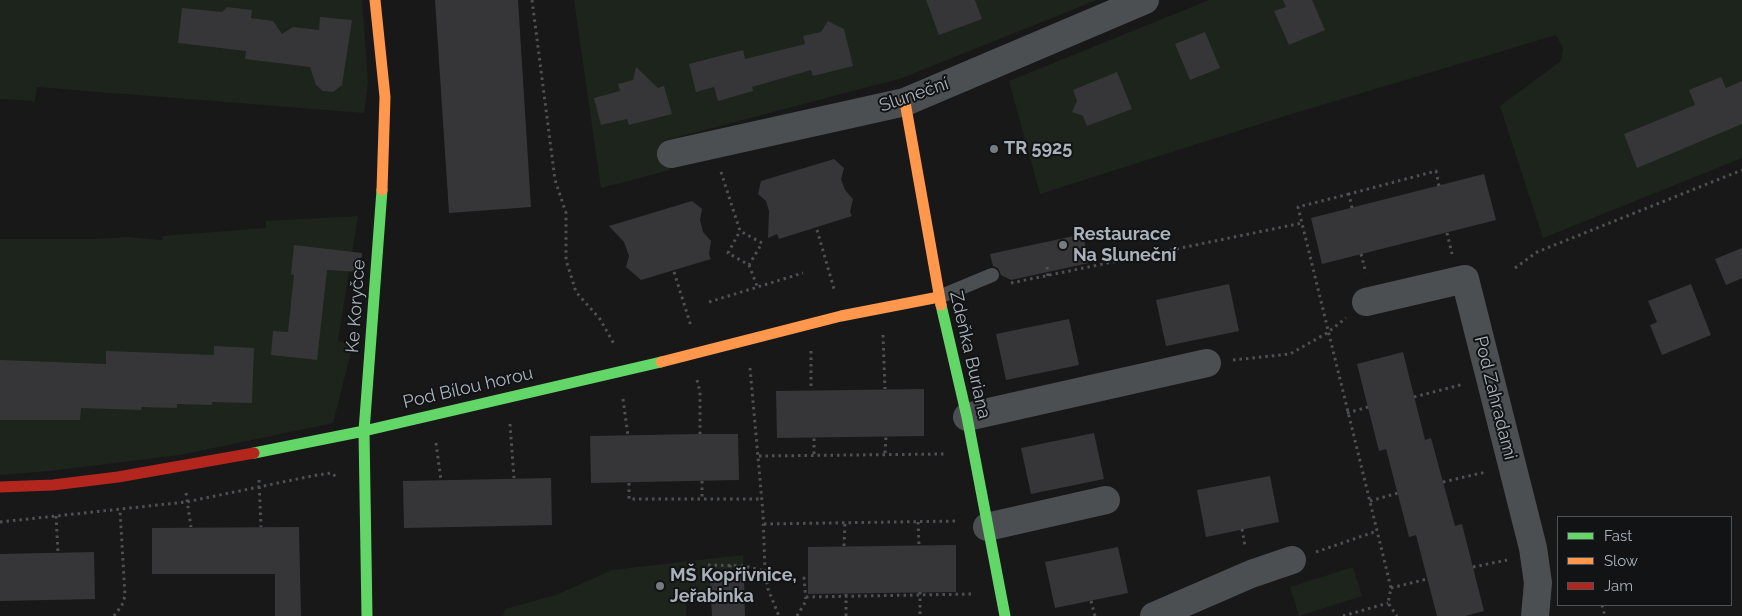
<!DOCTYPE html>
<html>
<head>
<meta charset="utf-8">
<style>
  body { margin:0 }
  #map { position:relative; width:1742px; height:616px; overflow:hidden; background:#181819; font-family:Raleway,sans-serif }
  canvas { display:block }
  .legend { position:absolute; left:1557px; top:516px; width:175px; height:90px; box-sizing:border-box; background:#121315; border:1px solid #4e5357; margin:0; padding:6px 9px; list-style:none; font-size:15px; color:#a9b2bb }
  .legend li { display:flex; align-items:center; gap:10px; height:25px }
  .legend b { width:25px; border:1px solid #4e5357 }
</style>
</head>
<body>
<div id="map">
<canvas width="1742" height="616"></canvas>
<ul class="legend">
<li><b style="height:6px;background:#63d668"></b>Fast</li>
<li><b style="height:6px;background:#ff974d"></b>Slow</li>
<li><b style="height:6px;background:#b3261e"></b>Jam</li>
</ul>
</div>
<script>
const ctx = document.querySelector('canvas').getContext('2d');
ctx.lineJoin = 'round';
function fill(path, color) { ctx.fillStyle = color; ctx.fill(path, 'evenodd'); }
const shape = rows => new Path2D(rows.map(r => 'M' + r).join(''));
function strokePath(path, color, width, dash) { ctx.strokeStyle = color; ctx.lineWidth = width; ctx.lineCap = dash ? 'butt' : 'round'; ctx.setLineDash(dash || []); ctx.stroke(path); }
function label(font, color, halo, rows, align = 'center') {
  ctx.font = font + ' Raleway,sans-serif'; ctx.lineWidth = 4; ctx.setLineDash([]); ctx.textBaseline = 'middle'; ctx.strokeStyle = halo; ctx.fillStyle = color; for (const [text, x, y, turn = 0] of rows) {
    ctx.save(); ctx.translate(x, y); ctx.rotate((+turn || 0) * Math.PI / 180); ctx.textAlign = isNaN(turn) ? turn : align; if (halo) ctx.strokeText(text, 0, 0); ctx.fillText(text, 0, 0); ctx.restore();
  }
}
fill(shape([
  [0,0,362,0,368,82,364,113,37,87,35,101,0,99],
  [574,0,1097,0,902,78,663,141,670,170,601,188],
  [1209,0,1742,0,1742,158,1543,238,1500,106,1561,61,1563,48,1556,35,1285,116,1040,194,1009,81],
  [358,216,338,341,353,344,333,423,180,455,49,471,0,475,0,239,98,239,128,237,162,240,163,236,266,228,266,221],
  [743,555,744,577,711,577,711,602,686,603,686,616,503,616,505,609,556,595,612,570],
  [1353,567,1362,596,1299,616,1290,587]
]), '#1d241c');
fill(shape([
  [435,0,518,0,531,207,449,213],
  [926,0,975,0,982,19,939,35],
  [1283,0,1312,0,1325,30,1289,45,1274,11,1286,7],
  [227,7,252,10,251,18,273,21,282,34,293,27,319,30,320,17,352,20,342,85,333,92,323,91,316,85,310,67,245,59,246,51,178,43,182,8,222,12],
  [828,21,844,29,853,66,813,76,811,70,752,87,753,91,718,101,714,87,696,92,689,64,743,50,745,59,805,44,803,36,821,32],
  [1205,32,1220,68,1190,80,1175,44],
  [636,67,658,88,664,86,672,114,629,125,627,119,601,125,594,98,620,91,618,84,633,80],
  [1117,72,1132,109,1087,126,1083,116,1072,112,1077,101,1073,90],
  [1721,77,1726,88,1742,81,1742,124,1637,168,1624,134,1695,105,1689,90],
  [834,159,844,168,841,179,845,190,853,199,850,212,852,216,779,239,777,234,768,238,769,211,766,201,758,194,761,181],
  [1484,174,1496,220,1322,264,1311,218],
  [692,201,702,209,700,220,703,232,711,241,709,254,711,259,641,280,626,267,629,256,624,242,609,226],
  [1083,234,1089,263,1011,280,1001,275,998,268,993,266,990,254],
  [294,245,362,253,360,272,327,270,317,360,271,355,273,331,288,332,294,275,291,274],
  [1742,248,1742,278,1726,285,1715,259],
  [1229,284,1239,331,1166,346,1156,300],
  [1691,284,1711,335,1662,355,1650,325,1657,322,1648,301],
  [1069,319,1079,365,1006,380,996,334],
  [214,346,254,348,252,403,212,402,212,405,177,404,177,408,142,407,141,410,81,408,80,420,0,420,0,360,106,364,106,351,214,355],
  [1403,352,1425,440,1431,438,1455,526,1462,524,1484,611,1465,616,1437,616,1416,535,1409,537,1386,449,1379,451,1357,364],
  [924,389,924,436,777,438,776,391],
  [1094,433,1104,479,1031,494,1021,448],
  [700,434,738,434,739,480,591,483,590,436],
  [1270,476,1279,522,1206,537,1197,490],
  [551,478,552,525,404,528,403,481],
  [299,527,301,616,275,616,275,574,152,574,152,528],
  [956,545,956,592,808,594,808,547],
  [1118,547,1128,593,1055,608,1045,562],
  [94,552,95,599,0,601,0,554],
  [710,577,744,577,745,616,712,616]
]), '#363638');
strokePath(shape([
  [532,0,555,180,566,213,566,260,576,292,600,319,614,344],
  [721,172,740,231,762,243,749,265,728,253,740,231],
  [1349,194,1298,207,1391,588,1388,603,1397,616],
  [1352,208,1349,194,1436,171,1439,186],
  [817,230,834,289],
  [1447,233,1452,254],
  [1361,254,1366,273],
  [749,265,757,286],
  [1047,267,1048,277],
  [1515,268,1537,252,1742,170],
  [674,272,691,326],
  [1011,283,1302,223],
  [709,302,803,273],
  [883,335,885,389],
  [811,351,811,390],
  [1233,360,1290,354,1327,333,1346,318],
  [750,368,763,513,765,571,768,589,779,616],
  [697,380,700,392,700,434],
  [1414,397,1464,384],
  [623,399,628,436],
  [1347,413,1368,407],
  [510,424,514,478],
  [436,443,441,480],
  [885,453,886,436],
  [814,454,814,438],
  [759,456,946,454],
  [259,480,261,527],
  [702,481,702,499],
  [1443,482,1486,472],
  [629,483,629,499,760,499],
  [186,493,191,527],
  [1370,501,1398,493],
  [56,516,58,553],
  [0,522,186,502,317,475,332,473,336,477],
  [918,522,919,545],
  [764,524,958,521],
  [1242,529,1245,546],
  [844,546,845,523],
  [1316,552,1377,531],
  [708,565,744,566,765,571],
  [730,565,731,577],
  [1473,567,1507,560],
  [1391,588,1427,579],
  [920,592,920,616],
  [846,594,846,616],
  [806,597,973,594],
  [1091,601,1095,616],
  [1602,605,1605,616],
  [114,616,122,605,125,596,120,510],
  [797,616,806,601,804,578,808,578],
  [1343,616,1388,603]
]), '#4e5053', 3, [2.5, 4]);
strokePath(shape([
  [939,297,992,275]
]), '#4c4f52', 14);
strokePath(shape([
  [671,154,905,102,1145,0],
  [1366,302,1465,279,1533,548,1538,583,1535,616],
  [967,417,1207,363],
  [987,527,1106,500],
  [1154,616,1251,574,1292,560]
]), '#4c4f52', 28);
strokePath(shape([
  [941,305,967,417,1005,616],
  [254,453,364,431,661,362],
  [367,616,364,431,382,190]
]), '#63d668', 11);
strokePath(shape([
  [375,0,385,97,382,190],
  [905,102,941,305],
  [661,362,841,316,939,297]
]), '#ff974d', 11);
strokePath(shape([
  [0,487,53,485,118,477,254,453]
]), '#b3261e', 11);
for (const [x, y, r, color] of [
  [994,149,5,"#767c82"],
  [1063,245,5,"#767c82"],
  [660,586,5,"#767c82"]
]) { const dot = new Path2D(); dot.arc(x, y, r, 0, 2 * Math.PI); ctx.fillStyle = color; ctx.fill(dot); strokePath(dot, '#121315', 2); }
label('18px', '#a9b2bb', '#121315', [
  ["Sluneční",914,95,-19],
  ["Ke Koryčce",356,306,-86],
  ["Zdeňka Buriana",970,355,77],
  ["Pod Bílou horou",468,388,-13],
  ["Pod Zahradami",1495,398,76]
]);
label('bold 18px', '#a9b2bb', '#121315', [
  ["TR 5925",1004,149],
  ["Restaurace",1073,235],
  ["Na Sluneční",1073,256],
  ["MŠ Kopřivnice,",670,576],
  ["Jeřabinka",670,597]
], 'left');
</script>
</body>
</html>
